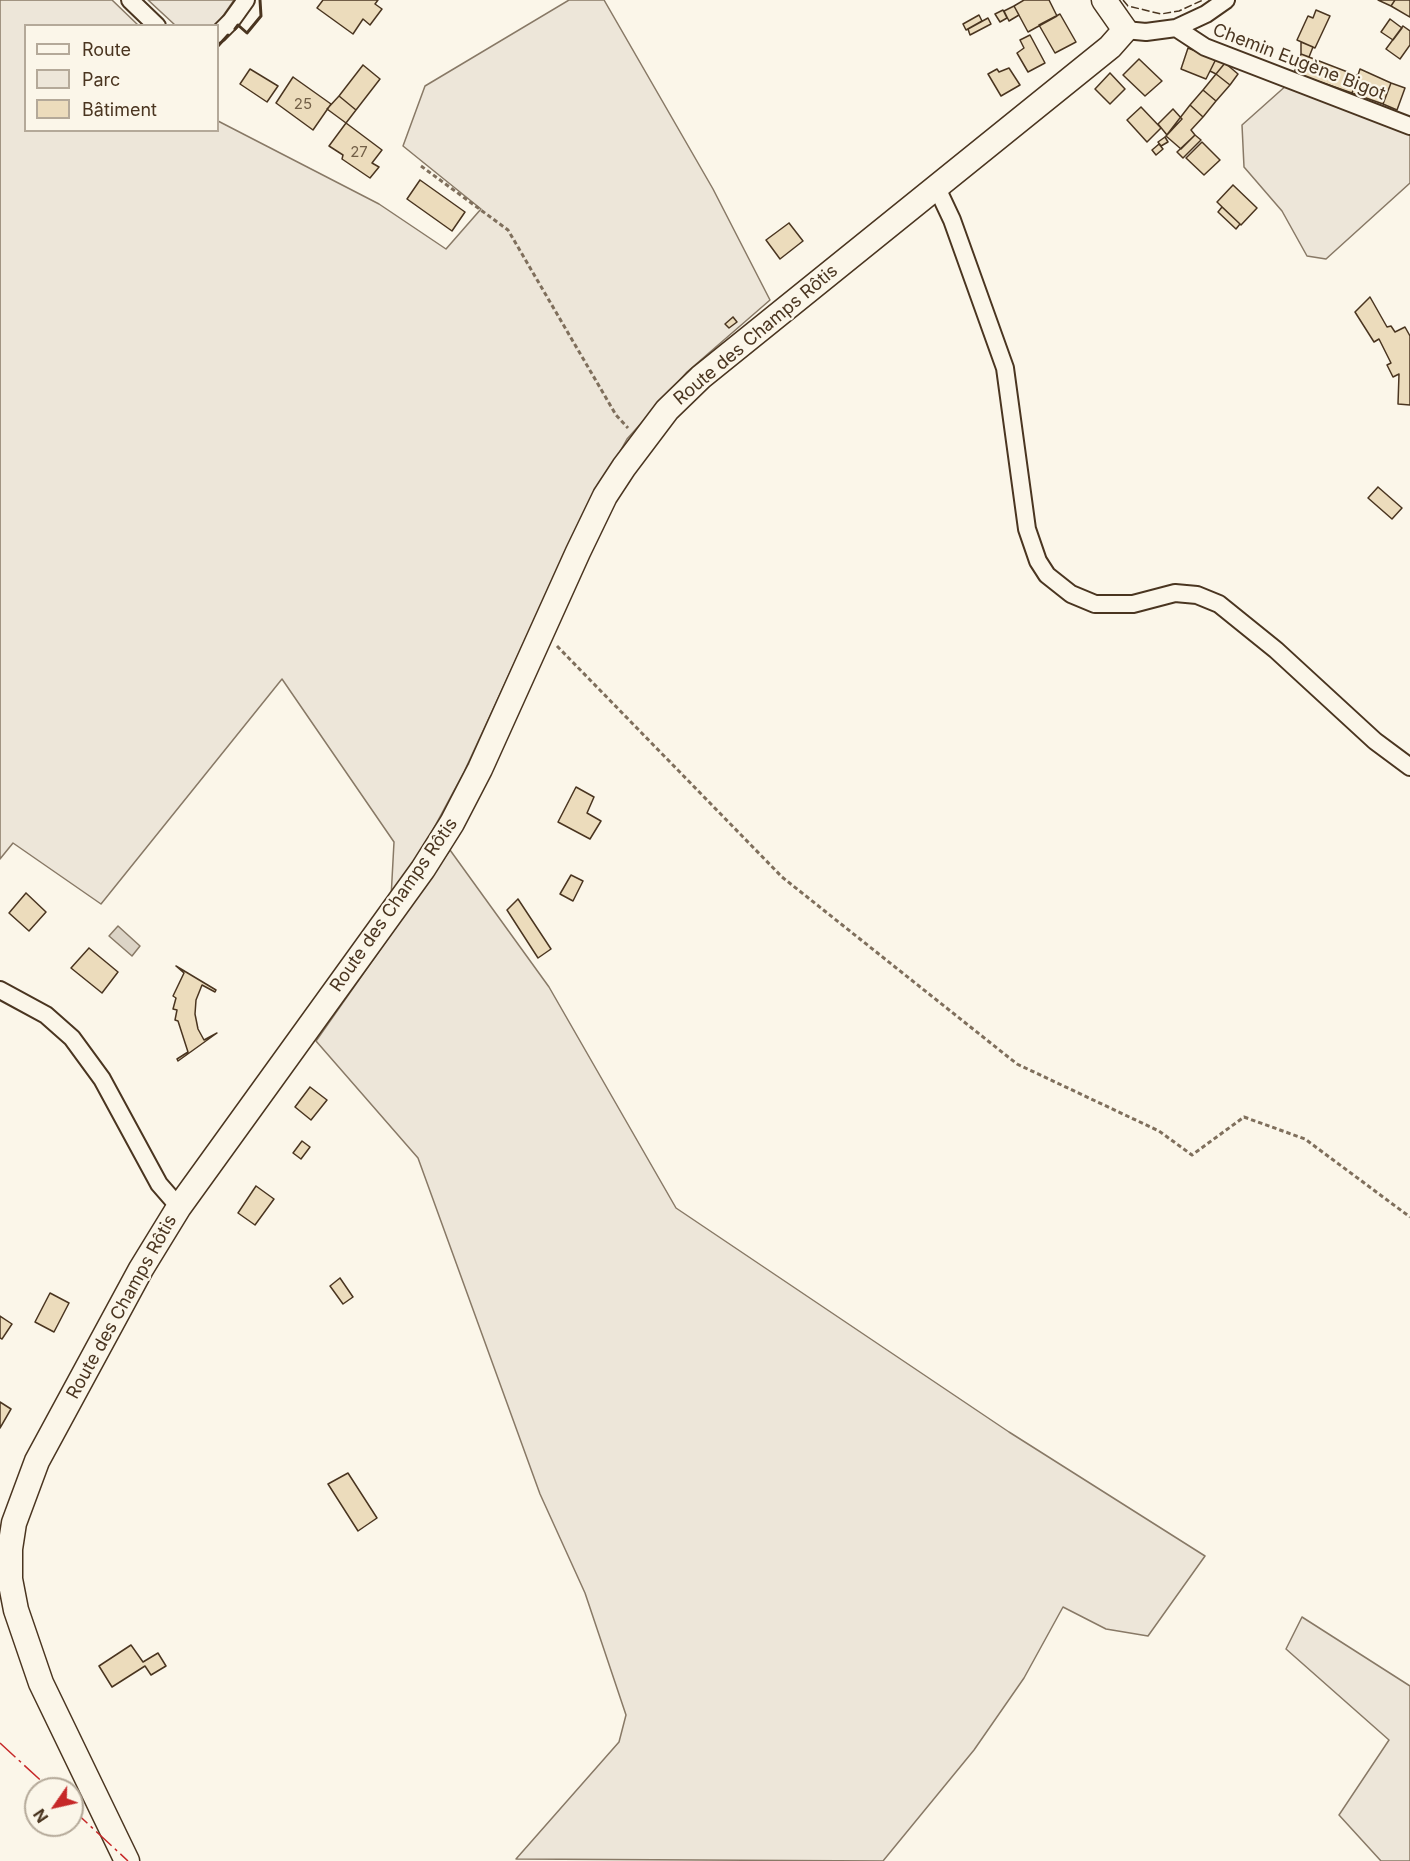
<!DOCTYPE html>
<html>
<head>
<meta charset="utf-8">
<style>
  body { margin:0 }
  #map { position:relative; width:1410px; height:1861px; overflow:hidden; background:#fbf6e9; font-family:Inter,sans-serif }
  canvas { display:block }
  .legend { position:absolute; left:24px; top:24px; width:195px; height:108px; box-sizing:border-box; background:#fbf6e9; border:2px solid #b4a999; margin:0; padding:8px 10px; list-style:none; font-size:18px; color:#4a3520 }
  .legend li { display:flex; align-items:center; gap:12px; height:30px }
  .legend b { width:30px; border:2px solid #b4a999 }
  .north { position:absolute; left:24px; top:1777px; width:60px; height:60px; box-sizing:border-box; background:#fbf6e9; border:2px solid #b4a999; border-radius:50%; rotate:236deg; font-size:16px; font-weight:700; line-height:24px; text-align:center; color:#4a3520 }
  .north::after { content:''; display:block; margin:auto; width:21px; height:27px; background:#c62828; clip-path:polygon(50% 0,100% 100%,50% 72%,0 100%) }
</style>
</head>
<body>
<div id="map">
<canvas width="1410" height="1861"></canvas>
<ul class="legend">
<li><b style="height:8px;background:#fbf6e9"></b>Route</li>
<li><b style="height:16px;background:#ede6d9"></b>Parc</li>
<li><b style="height:16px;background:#ecdcbc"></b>Bâtiment</li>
</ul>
<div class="north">N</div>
</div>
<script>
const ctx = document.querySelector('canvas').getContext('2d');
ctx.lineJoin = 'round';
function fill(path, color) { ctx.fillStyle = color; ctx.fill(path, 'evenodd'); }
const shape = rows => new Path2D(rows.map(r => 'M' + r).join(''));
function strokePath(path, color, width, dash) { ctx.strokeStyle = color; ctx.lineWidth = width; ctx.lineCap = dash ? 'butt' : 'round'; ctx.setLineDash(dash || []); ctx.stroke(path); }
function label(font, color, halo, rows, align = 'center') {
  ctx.font = font + ' Inter,sans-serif'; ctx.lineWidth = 4.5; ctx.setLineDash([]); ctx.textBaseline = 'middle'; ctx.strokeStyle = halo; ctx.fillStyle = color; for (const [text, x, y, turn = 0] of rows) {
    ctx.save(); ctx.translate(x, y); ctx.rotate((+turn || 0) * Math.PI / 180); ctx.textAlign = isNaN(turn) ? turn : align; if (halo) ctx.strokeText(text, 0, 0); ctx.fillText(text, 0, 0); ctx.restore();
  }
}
const green = shape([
  [0,0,112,0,138,25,26,26,26,130,218,130,218,121,379,204,446,249,481,209,403,146,425,86,569,0,604,0,713,189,770,300,687,372,627,439,573,536,464,772,428,839,391,898,394,842,282,679,101,904,13,843,0,859,0,0],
  [148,0,234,0,216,26,175,25,148,0],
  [1288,84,1410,135,1410,183,1326,259,1307,256,1282,211,1244,167,1242,125,1288,84],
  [450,850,549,987,676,1208,1009,1432,1205,1556,1148,1636,1106,1629,1063,1607,1024,1678,974,1750,883,1861,516,1859,619,1742,626,1715,585,1593,540,1494,418,1158,316,1041,450,850],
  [1302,1617,1410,1686,1410,1861,1381,1861,1339,1815,1389,1740,1286,1649,1302,1617]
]);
fill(green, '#ede6d9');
strokePath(green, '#887966', 1.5);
const water = shape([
  [118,926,140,946,132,956,109,936,118,926]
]);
fill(water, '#dcd4c6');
strokePath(water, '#887966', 1.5);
const building = shape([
  [323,0,378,0,375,4,382,9,370,25,363,19,353,34,317,8,323,0],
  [1049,0,1057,16,1028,32,1014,6,1024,0,1049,0],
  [1378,0,1395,0,1391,6,1378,0],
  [1395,0,1410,0,1410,17,1391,6,1395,0],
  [1014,6,1019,15,1009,21,1004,11,1014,6],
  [1003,10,1007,18,1000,22,995,14,1003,10],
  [1316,10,1330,16,1315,48,1297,40,1308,16,1313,18,1316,10],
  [1060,14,1076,42,1055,53,1039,25,1060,14],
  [979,15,982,21,966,30,963,24,979,15],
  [988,18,991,24,970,35,968,29,988,18],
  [1390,19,1402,28,1393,40,1381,32,1390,19],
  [1403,26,1410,31,1410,45,1400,59,1386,49,1403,26],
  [1030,35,1045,63,1028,72,1017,53,1024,48,1020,40,1030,35],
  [1301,42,1313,47,1309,57,1301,54,1301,42],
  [1188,48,1216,59,1206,79,1181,69,1188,48],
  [1301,54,1358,76,1352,93,1294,73,1301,54],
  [1139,59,1162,81,1145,96,1123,75,1139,59],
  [1216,59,1225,63,1216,74,1210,71,1216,59],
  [1225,63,1238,74,1230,85,1216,74,1225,63],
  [363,65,380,79,356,110,339,96,363,65],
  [1009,68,1020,85,1001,96,988,74,997,69,999,72,1009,68],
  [250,69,278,86,267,102,240,84,250,69],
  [1360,69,1391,83,1383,104,1352,93,1360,69],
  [1110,73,1125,89,1110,104,1095,89,1110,73],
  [1216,74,1230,85,1216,101,1203,90,1216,74],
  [293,77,331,104,313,130,276,103,293,77],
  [1391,83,1405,88,1397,110,1383,104,1391,83],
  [1203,90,1216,101,1203,117,1190,105,1203,90],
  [339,96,356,110,346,123,327,109,339,96],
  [1190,105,1203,117,1191,130,1195,135,1181,149,1166,136,1190,105],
  [1141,107,1161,128,1147,142,1127,120,1141,107],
  [1173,109,1182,119,1167,135,1158,124,1173,109],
  [346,123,382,150,372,163,379,167,370,178,342,159,343,155,329,146,346,123],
  [1195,135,1201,140,1183,158,1177,152,1195,135],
  [1165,137,1168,142,1161,146,1158,142,1165,137],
  [1202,142,1220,160,1204,175,1186,158,1202,142],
  [1159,144,1163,149,1156,155,1152,150,1159,144],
  [420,180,465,212,452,231,407,199,420,180],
  [1233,185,1257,208,1241,225,1217,202,1233,185],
  [1222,207,1240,224,1236,229,1218,212,1222,207],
  [789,223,803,241,780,259,766,240,789,223],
  [1370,297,1387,327,1391,326,1395,332,1405,327,1410,336,1410,405,1398,404,1399,374,1393,377,1387,365,1391,363,1379,339,1374,342,1355,312,1370,297],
  [733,317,737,322,729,328,725,324,733,317],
  [1378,487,1402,508,1392,519,1368,498,1378,487],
  [576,787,594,797,587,813,601,821,590,839,558,822,576,787],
  [571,875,583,881,573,901,560,894,571,875],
  [26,893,46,912,29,931,9,913,26,893],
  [518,899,551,949,538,958,507,910,518,899],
  [89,948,118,972,102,993,71,968,89,948],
  [176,966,216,990,215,992,202,985,196,1000,195,1014,198,1029,204,1040,217,1033,178,1061,177,1059,188,1052,178,1021,175,1020,177,1010,173,1009,176,998,173,996,184,973,176,966],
  [310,1087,327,1100,311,1120,295,1107,310,1087],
  [302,1141,310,1147,301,1159,293,1153,302,1141],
  [256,1186,274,1199,255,1225,238,1213,256,1186],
  [340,1278,353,1297,343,1304,330,1286,340,1278],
  [50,1293,69,1303,54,1332,35,1322,50,1293],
  [0,1316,12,1324,2,1339,0,1338,0,1316],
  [0,1402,11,1409,0,1428,0,1402],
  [348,1473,377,1518,358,1531,328,1484,348,1473],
  [131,1645,143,1662,158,1653,166,1666,151,1675,145,1666,112,1687,99,1666,131,1645]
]);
fill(building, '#ecdcbc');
strokePath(building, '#4a3520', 1.5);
const street = shape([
  [130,0,157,26],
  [1176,28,1205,47,1410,126],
  [1125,30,1146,32,1176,28,1206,14,1226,0],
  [218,34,231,21,246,0],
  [936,186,952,220,1005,368,1027,529,1038,561,1047,575,1071,594,1095,604,1133,604,1175,593,1197,595,1219,604,1276,650,1375,741,1410,767],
  [0,990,46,1015,72,1038,102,1079,159,1184,179,1207]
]);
const secondary = shape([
  [127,1861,41,1683,16,1610,10,1579,10,1549,14,1523,37,1461,141,1269,179,1207,423,869,452,823,480,769,578,552,605,496,624,467,667,410,701,377,1110,47,1125,30,1104,0]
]);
strokePath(street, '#4a3520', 20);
strokePath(secondary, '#4a3520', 27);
strokePath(shape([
  [421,166,508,230,616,415,628,428],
  [557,646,782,877,1017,1064,1159,1131,1192,1155,1244,1117,1305,1139,1410,1217]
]), '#7f6f5c', 3, [4.5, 3]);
strokePath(street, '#fbf6e9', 16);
strokePath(secondary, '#fbf6e9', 24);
strokePath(shape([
  [1123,0,1128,6,1161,14,1179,11,1203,0]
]), '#4a3520', 1.5, [8, 3]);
strokePath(shape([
  [235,29,238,25,247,33,261,16,260,0],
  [218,46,228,35]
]), '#4a3520', 3);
strokePath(shape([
  [0,1743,50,1789],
  [72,1809,128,1861]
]), '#c62828', 1.5, [21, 4.5, 3, 4.5]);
label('15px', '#725f47', null, [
  ["25",303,104],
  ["27",359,152]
]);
label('18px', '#4a3520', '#fbf6e9', [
  ["Chemin Eugène Bigot",1299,62,21],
  ["Route des Champs Rôtis",756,335,-40],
  ["Route des Champs Rôtis",394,905,-55],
  ["Route des Champs Rôtis",122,1307,-61]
]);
</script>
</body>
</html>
